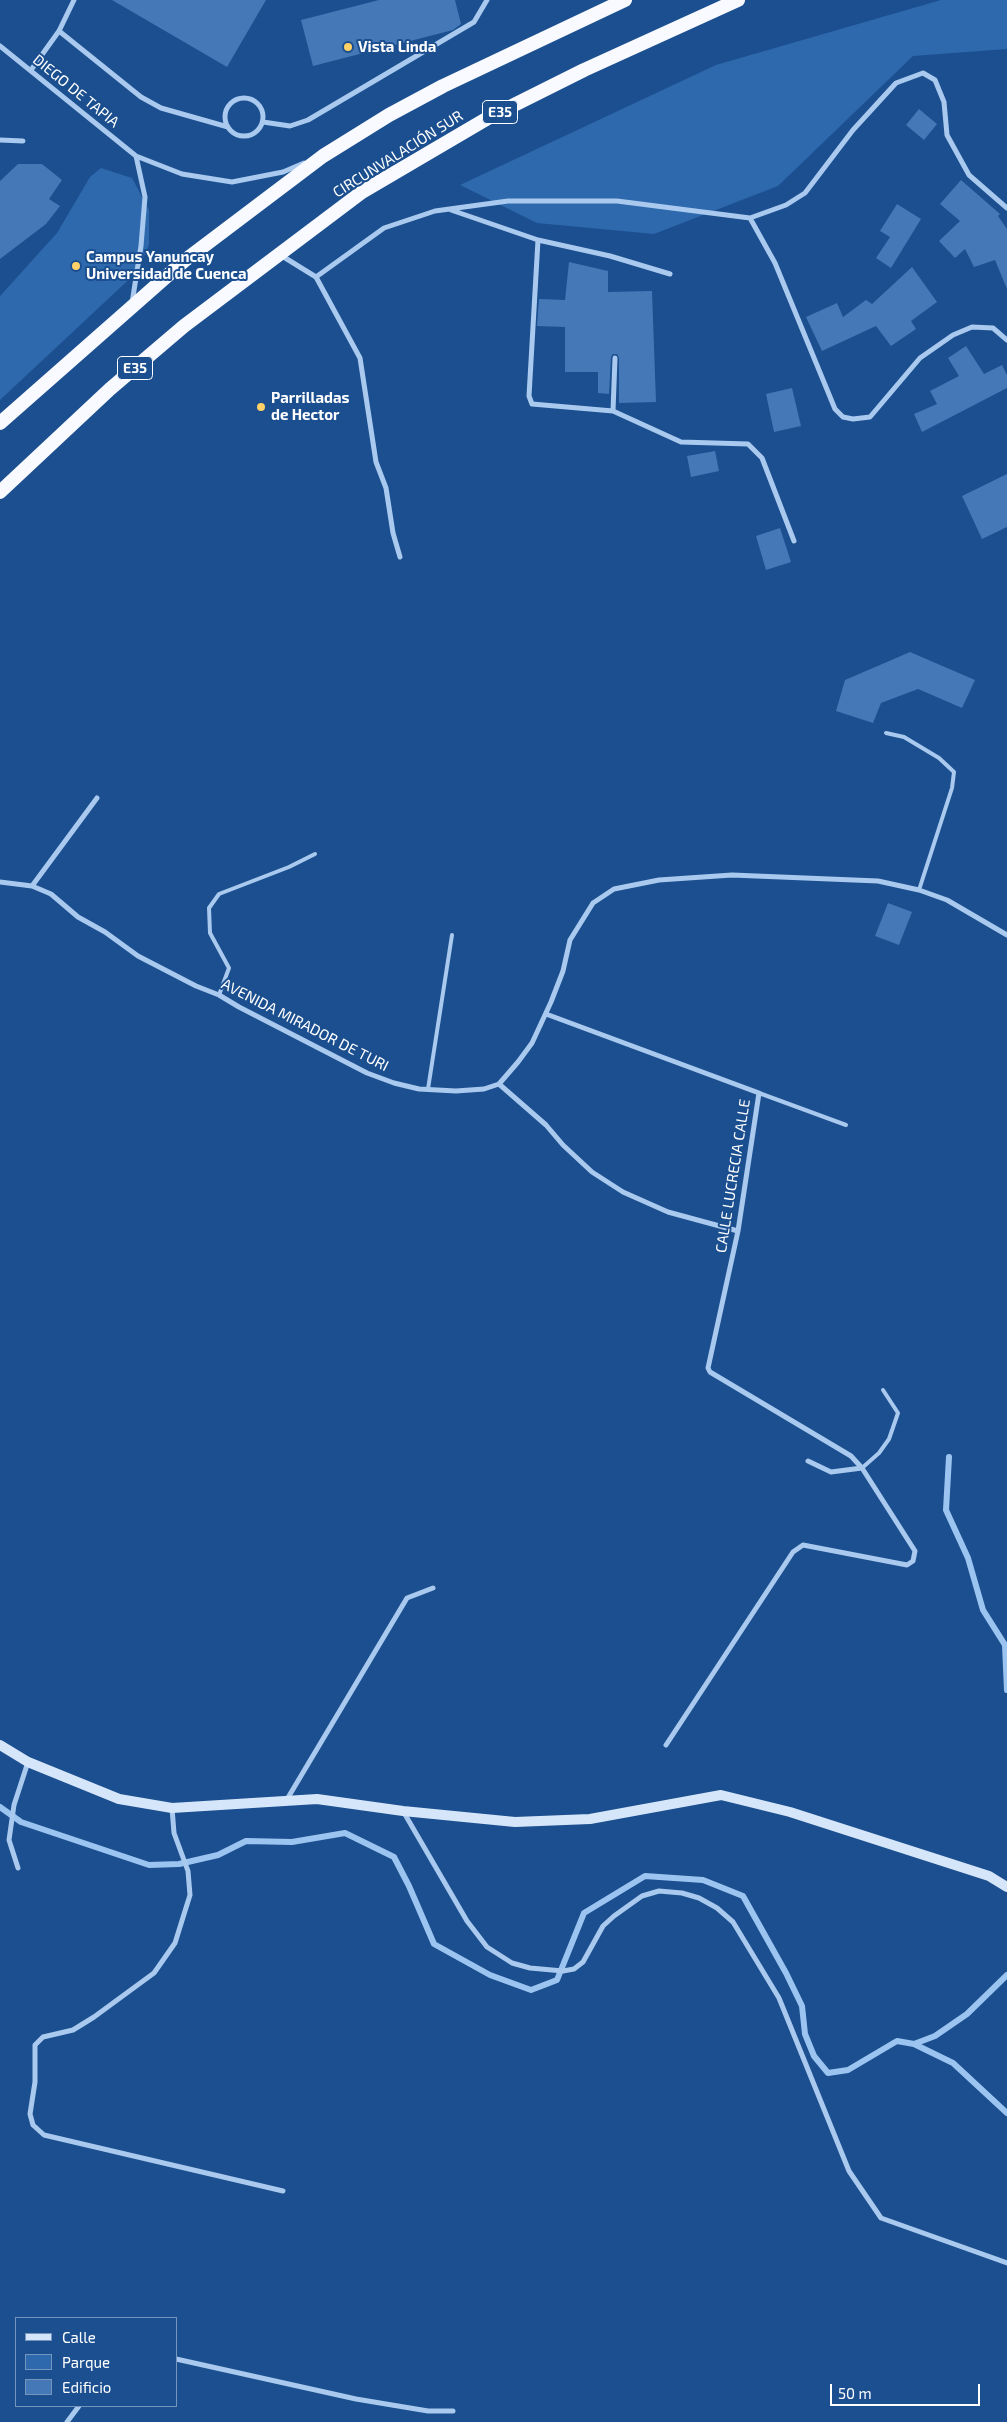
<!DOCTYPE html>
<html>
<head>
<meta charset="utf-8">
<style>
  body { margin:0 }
  #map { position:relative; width:1007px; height:2422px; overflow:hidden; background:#1b4f8f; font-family:"Exo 2",sans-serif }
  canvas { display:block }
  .legend { position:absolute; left:15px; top:2317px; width:162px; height:90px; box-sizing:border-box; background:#1b4f8f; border:1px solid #7695bc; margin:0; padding:6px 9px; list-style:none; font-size:15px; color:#fff }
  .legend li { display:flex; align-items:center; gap:10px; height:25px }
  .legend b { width:25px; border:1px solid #7695bc }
  .scale { position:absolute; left:830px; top:2384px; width:150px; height:22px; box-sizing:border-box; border:2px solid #fff; border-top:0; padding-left:6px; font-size:15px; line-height:18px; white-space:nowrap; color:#fff; -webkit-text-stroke:4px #1b4f8f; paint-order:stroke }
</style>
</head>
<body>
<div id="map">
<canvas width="1007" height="2422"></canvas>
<ul class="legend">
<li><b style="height:6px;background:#d6e6fa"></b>Calle</li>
<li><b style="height:14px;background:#2e69ad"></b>Parque</li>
<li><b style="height:14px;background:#4478b7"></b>Edificio</li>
</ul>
<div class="scale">50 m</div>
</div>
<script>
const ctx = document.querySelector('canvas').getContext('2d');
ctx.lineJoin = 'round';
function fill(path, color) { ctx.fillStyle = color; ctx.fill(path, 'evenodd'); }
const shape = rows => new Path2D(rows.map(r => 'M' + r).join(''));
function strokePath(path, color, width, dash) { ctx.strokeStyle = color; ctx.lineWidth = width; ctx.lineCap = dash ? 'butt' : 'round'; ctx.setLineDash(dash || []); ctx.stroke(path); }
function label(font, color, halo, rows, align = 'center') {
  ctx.font = font + ' "Exo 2",sans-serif'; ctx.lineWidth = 4; ctx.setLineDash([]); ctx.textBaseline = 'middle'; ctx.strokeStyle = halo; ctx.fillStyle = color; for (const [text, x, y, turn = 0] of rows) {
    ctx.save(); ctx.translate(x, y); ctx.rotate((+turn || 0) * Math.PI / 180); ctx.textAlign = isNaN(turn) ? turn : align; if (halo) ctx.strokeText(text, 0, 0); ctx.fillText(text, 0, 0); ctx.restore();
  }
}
fill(shape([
  [941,0,1007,0,1007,49,913,56,778,186,654,234,537,223,460,185,716,65],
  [101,168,132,178,149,210,149,245,137,272,0,400,0,296,57,233,90,177]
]), '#2e69ad');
strokePath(shape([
  [949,1457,946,1510,968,1558,983,1610,1005,1645,1007,1690],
  [0,1807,21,1822,149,1865,179,1864,218,1855,246,1841,292,1842,345,1833,394,1857,409,1886,434,1944,490,1975,531,1990,557,1980,584,1913,645,1876,703,1880,743,1896,786,1973,802,2006,805,2034,814,2056,828,2073,848,2070,897,2041,914,2044,953,2063,1007,2113],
  [914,2044,935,2036,967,2014,1007,1975]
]), '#9cc4f0', 6);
fill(shape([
  [112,0,266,0,227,67],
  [379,0,455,0,461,24,453,30,313,66,301,20],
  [919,109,937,124,924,140,906,125],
  [18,164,42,164,62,180,49,199,60,206,46,224,0,259,0,181],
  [961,180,1000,214,998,216,1007,229,1007,289,995,260,974,267,965,249,955,258,939,241,960,221,940,204],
  [897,204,921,219,891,268,876,258,890,237,880,231],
  [569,262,608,271,608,292,652,291,656,402,619,403,619,358,617,354,613,354,611,357,609,394,598,393,598,372,565,372,565,327,537,326,539,299,565,300],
  [912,267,937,302,911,321,916,329,891,346,876,326,822,351,806,317,837,303,843,317,866,300,872,304],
  [966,346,984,374,1002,365,1007,375,1007,388,922,432,914,414,937,404,930,391,959,376,948,358],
  [792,388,801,426,774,432,766,394],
  [715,451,719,471,691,477,687,456],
  [1007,474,1007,527,982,539,962,496],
  [780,528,791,562,766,570,756,536],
  [910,652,975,680,962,708,918,689,881,703,873,723,836,711,845,680],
  [888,903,912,912,899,945,875,936]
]), '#4478b7');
strokePath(shape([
  [886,733,904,737,939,758,954,772,952,788,919,890],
  [219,995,229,968,210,933,209,908,219,894,289,867,315,854],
  [428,1089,452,935],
  [759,1093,846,1125],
  [862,1468,879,1453,889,1439,898,1413,883,1390]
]), '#a9c9ee', 4);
strokePath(shape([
  [59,31,141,97,161,108,228,127],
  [0,46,136,156,182,174,232,182,283,172,304,163],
  [31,70,59,31,74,0],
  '225 117a19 19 0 1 1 38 0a19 19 0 1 1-38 0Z',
  [263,122,290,126,308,120,474,22,487,0],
  [0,140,23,141],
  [451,210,538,240,610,256,670,274],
  [750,218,775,263,835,409,843,417,853,419,870,417,920,358,953,335,972,327,993,328,1007,340],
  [538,240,529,396,532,404,613,411,681,442,748,444,762,458,794,541],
  [282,256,316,277,384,228,435,211,508,201,617,201,750,218,786,205,805,193,853,130,896,83,923,73,935,80,944,102,947,135,969,175,1007,208],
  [316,277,360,358,376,462,386,488,393,533,400,557],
  [132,303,141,246,145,197,136,156],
  [613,411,615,358],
  [0,882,32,886,51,894,78,917,105,932,138,956,196,986,219,995,239,1007,367,1073,394,1083,419,1089,456,1091,484,1089,499,1084,518,1062,532,1043,551,1002,563,971,570,940,593,903,614,889,659,880,732,875,878,881,919,890,947,900,1007,935],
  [32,886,97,798],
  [546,1014,759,1093,738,1231,708,1368,710,1372,851,1456,862,1468,915,1551,913,1561,907,1565,803,1545,793,1552,666,1745],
  [499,1084,546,1125,563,1145,592,1172,623,1192,668,1212,738,1231],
  [808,1461,831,1472,862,1468],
  [286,1801,407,1598,433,1588],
  [172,1808,174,1833,188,1871,190,1895,175,1943,154,1973,94,2017,73,2030,43,2037,35,2045,35,2082,30,2114,33,2125,44,2135,283,2191],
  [403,1811,467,1921,487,1947,512,1963,530,1968,563,1971,574,1969,583,1962,603,1926,614,1916,642,1896,659,1891,682,1893,699,1898,717,1908,733,1922,779,1998,849,2171,881,2218,1007,2263],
  [18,1868,9,1840,14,1805,28,1762],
  [176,2359,356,2399,428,2411,453,2411],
  [67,2422,79,2406]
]), '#a9c9ee', 5);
strokePath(shape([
  [0,1745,28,1762,119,1799,172,1808,317,1799,403,1811,515,1822,590,1819,721,1795,790,1812,989,1876,1007,1887]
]), '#d6e6fa', 10);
strokePath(shape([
  [0,423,184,261,323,156,389,115,443,86,625,0],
  [0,492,110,389,184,326,362,192,488,118,584,70,738,0]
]), '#f8faff', 14);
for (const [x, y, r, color] of [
  [348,47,5,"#ffd166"],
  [76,266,5,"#ffd166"],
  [261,407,5,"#ffd166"]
]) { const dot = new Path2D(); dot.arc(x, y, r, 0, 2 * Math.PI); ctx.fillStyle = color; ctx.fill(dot); strokePath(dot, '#1b4f8f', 2); }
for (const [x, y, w] of [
  [500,112,35],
  [135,368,35]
]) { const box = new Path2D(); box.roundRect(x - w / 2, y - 11.5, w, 23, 4); ctx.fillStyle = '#1b4f8f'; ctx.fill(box); strokePath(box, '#fff', 1); }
label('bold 14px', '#fff', null, [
  ["E35",500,112],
  ["E35",135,368]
]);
label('bold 15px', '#fff', '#1b4f8f', [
  ["Vista Linda",358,47],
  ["Campus Yanuncay",86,257],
  ["Universidad de Cuenca",86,274],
  ["Parrilladas",271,398],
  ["de Hector",271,415]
], 'left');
label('15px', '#fff', '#1b4f8f', [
  ["DIEGO DE TAPIA",76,91,39],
  ["CIRCUNVALACIÓN SUR",398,154,-32],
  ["AVENIDA MIRADOR DE TURI",305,1025,27],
  ["CALLE LUCRECIA CALLE",733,1176,-81]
]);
</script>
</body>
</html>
